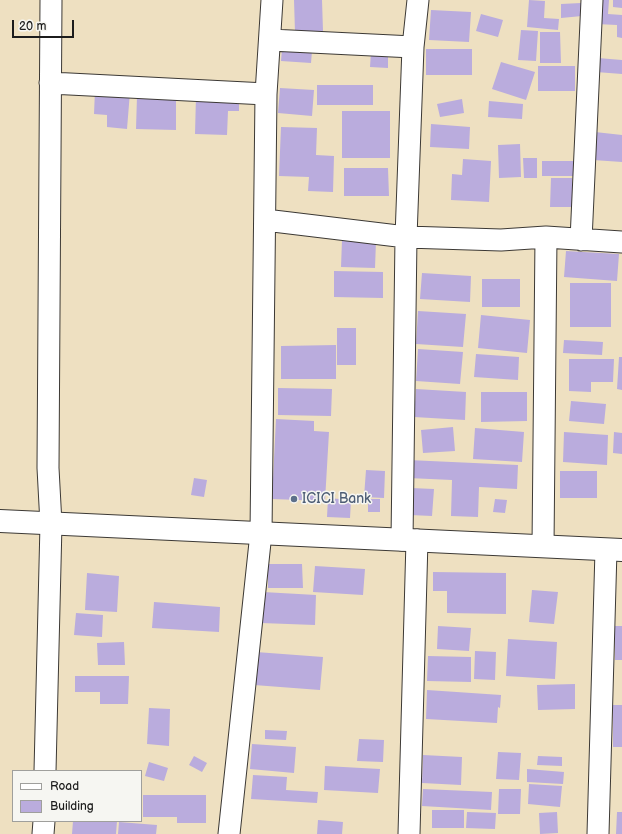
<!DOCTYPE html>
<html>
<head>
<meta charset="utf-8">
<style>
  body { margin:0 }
  #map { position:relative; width:622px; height:834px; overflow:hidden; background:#eee0c1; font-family:"Balsamiq Sans",sans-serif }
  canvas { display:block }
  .legend { position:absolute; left:12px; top:770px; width:130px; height:52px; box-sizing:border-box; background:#f6f6f2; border:1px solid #9f9f9c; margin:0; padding:5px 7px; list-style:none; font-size:12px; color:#1c1c1c }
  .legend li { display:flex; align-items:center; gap:8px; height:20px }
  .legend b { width:20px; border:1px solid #9f9f9c }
  .scale { position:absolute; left:12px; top:20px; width:62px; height:18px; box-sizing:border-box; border:2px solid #1c1c1c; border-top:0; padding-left:5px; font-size:12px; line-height:14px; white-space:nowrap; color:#1c1c1c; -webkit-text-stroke:3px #f6f6f2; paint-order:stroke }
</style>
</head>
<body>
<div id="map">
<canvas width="622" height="834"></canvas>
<ul class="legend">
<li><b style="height:5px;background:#fff"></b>Road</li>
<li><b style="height:11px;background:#baacdd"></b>Building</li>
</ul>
<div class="scale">20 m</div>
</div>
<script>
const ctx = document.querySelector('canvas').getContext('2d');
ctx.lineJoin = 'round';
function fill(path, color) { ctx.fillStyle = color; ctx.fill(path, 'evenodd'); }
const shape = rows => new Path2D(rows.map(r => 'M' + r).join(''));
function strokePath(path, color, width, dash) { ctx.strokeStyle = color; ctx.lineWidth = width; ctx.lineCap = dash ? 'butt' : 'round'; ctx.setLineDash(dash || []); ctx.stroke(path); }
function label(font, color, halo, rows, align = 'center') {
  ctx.font = font + ' "Balsamiq Sans",sans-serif'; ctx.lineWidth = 3; ctx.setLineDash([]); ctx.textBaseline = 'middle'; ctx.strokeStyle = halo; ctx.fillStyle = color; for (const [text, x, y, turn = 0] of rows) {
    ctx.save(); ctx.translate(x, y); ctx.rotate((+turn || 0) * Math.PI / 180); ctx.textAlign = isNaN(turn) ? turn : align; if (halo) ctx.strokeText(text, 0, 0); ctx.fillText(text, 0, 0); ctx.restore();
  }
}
fill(shape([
  [294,0,322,0,323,31,295,32],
  [529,0,545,1,544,18,559,19,558,30,527,27],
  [597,0,609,0,608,14,622,15,622,38,617,37,617,25,596,24],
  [613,0,622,0,622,8,613,7],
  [581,3,582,16,561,18,561,4],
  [431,10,471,12,469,42,429,40],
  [481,14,503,20,498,37,476,31],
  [521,30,538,31,536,61,518,60],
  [540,32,560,32,561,63,540,63],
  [282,49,312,51,311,63,281,61],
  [426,49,472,49,472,75,426,75],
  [371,52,388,53,388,68,370,67],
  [598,58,622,60,622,74,596,72],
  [501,62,535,72,526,100,492,89],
  [538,66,575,66,575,91,538,91],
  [317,85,373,85,373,105,317,105],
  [280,88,314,90,312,116,278,113],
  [95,90,130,92,127,129,107,127,107,115,94,114],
  [137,96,176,97,176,130,136,129],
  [196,96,239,97,239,111,228,111,227,135,195,134],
  [462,99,464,113,440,117,437,104],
  [489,101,523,104,522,119,488,117],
  [342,111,390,111,390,158,342,158],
  [431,124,470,127,469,149,430,147],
  [281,127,317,128,316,155,334,156,333,192,308,191,309,177,279,176],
  [595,132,622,135,622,162,593,160],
  [520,144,521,177,499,178,498,145],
  [523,158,537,158,537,178,524,178],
  [463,159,491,161,489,202,451,200,452,174,462,175],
  [542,161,576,161,576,176,542,176],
  [344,168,388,168,389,196,344,196],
  [551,178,572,178,572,207,550,207],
  [342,240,376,241,375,268,341,267],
  [566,251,619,254,617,281,564,277],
  [334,271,383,272,383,298,334,297],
  [422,273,471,276,470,302,420,299],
  [482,279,520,279,520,307,482,307],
  [570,283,611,283,611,327,570,327],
  [418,311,466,314,463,347,416,344],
  [481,315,530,320,527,353,478,348],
  [337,328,356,328,356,365,337,365],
  [564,340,603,342,602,355,563,353],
  [336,345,336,379,281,379,281,346],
  [418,349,463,352,460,384,416,381],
  [476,354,519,357,518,380,474,377],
  [619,357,622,357,622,390,617,389],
  [569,359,614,359,613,382,591,382,591,392,569,391],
  [278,388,332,389,331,416,278,415],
  [416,389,466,392,465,420,414,417],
  [481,392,527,392,527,421,481,422],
  [571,401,606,404,604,424,569,421],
  [276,419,314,421,314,431,329,432,325,501,272,499],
  [453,427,455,451,423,453,421,430],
  [475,428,524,432,522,462,473,459],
  [564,432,608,435,607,465,563,462],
  [614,432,622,433,622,454,613,453],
  [408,460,518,465,517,489,479,487,478,517,451,516,452,480,408,478],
  [366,470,385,471,384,498,364,497],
  [560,471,597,471,597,498,560,498],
  [194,478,207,480,204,497,191,495],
  [411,488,434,489,432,516,410,515],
  [328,498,351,500,350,518,327,517],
  [368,499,380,499,380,512,368,512],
  [495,499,507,500,505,513,493,512],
  [268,564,302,564,303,588,268,588],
  [315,566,365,569,363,595,313,592],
  [433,572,506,573,506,614,447,613,447,591,433,591],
  [87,573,119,576,117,612,85,610],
  [532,590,558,592,554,624,529,622],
  [263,592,316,595,315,625,261,623],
  [154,602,220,607,219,632,152,628],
  [76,613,103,615,102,637,74,635],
  [438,626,471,628,469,651,437,649],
  [615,626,622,626,622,660,615,660],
  [508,639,557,642,555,679,506,676],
  [124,642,125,665,98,665,97,643],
  [475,651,496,652,495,680,474,679],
  [256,652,323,657,320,690,254,685],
  [428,656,471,657,471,682,427,681],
  [75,676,129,676,128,704,100,704,100,692,75,692],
  [575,684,575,709,538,710,537,685],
  [427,690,501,695,500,708,498,707,497,723,426,719],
  [613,705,622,705,622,747,613,747],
  [149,708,170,709,169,746,147,744],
  [265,730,287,731,286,740,265,739],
  [359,739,384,740,383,762,357,761],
  [252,744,296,747,294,773,250,769],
  [498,752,521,753,519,780,496,779],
  [423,755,462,757,461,785,422,783],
  [194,756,207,763,202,772,189,765],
  [538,756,562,757,562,766,537,765],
  [149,762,168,768,164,781,145,776],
  [325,766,380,769,378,793,324,790],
  [527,769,564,772,563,784,527,782],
  [253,775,287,777,286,790,318,792,317,803,251,799],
  [529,784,562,786,560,807,528,804],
  [423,789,492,792,491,810,422,806],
  [499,789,521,789,520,814,498,814],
  [143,795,206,795,206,823,177,823,177,817,143,817],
  [432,810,464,810,464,828,432,828],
  [467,812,496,813,495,829,466,828],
  [557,812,558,833,540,834,539,813],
  [617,812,622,812,622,834,616,834],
  [318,820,343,822,342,834,317,834],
  [73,821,117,821,116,834,72,834],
  [119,822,157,825,156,834,118,834]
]), '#baacdd');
const minor = shape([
  [270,40,413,47],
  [50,83,266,94],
  [265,220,406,237,501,240,546,237,622,242],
  [581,240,592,0],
  [402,540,406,237,413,47,418,0],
  [543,546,546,237],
  [45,771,51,524,48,468,51,0],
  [43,834,44,821],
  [229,834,261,533,266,94,272,0],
  [409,834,417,540],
  [598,834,606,550]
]);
const major = shape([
  [0,521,622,550]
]);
strokePath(minor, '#3c3935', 23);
strokePath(major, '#3c3935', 24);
strokePath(minor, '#fff', 21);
strokePath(major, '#fff', 22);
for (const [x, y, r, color] of [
  [294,499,4,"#5c6f8a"]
]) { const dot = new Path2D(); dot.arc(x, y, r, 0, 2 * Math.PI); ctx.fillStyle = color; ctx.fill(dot); strokePath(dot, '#f6f6f2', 1.5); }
label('14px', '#4e5e75', '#f6f6f2', [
  ["ICICI Bank",302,499]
], 'left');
</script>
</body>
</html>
